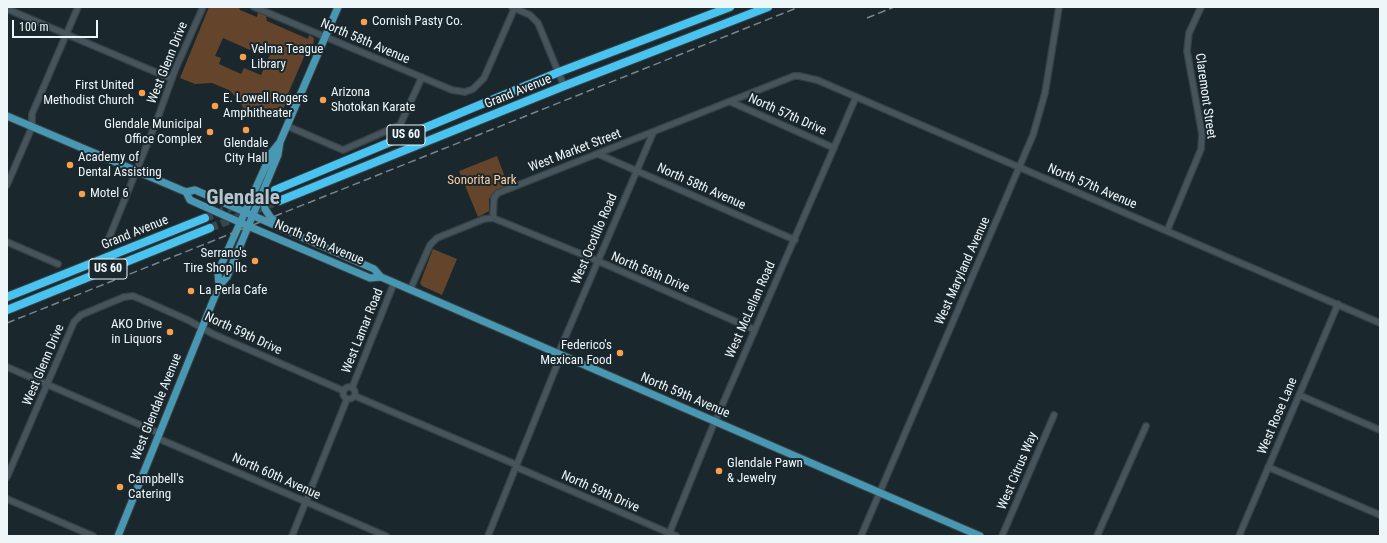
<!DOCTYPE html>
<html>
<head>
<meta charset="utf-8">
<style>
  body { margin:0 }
  #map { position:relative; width:1387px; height:543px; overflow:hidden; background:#1a272c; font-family:"Roboto Condensed",sans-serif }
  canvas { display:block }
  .frame { position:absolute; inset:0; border:8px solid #edf6f9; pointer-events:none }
  .scale { position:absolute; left:12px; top:20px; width:86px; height:18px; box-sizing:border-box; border:2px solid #edf6f9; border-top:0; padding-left:5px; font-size:12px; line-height:14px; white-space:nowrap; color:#edf6f9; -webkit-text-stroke:3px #1a272c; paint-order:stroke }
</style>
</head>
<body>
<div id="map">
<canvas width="1387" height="543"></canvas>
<div class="frame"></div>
<div class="scale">100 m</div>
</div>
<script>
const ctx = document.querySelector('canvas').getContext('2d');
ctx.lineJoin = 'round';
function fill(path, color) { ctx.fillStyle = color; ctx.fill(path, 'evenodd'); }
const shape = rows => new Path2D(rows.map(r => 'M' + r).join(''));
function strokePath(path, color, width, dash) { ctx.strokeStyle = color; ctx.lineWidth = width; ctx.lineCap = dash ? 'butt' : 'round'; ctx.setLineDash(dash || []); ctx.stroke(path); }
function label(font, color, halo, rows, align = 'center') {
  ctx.font = font + ' "Roboto Condensed",sans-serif'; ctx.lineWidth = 4; ctx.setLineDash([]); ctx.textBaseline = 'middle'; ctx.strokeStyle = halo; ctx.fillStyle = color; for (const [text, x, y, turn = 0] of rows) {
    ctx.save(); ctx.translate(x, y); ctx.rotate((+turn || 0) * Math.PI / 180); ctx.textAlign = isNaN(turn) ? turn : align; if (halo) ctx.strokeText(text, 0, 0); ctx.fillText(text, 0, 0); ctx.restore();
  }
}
fill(shape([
  [209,7,239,7,240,10,257,17,258,12,266,16,267,21,308,39,309,35,314,38,313,47,307,50,287,96,291,98,279,114,271,110,268,112,258,106,253,106,245,111,239,100,229,90,212,83,195,84,180,78],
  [223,38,250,50,253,44,271,52,261,75,244,68,241,74,219,64,221,58,215,56],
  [497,156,508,185,494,192,489,199,489,211,478,217,459,171],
  [433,249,457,259,442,295,422,286,420,283]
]), '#64452b');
strokePath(shape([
  [205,218,275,190],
  [210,228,279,201]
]), '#3a464b', 8, [8, 4]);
const minor = shape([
  [254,7,452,90,465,92,473,89,484,78,515,7],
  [512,7,530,15,538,23,564,86],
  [7,9,172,79],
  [731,102,834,148],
  [287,126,343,150,400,125,422,77],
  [598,154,795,240],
  [7,185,32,127,32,114,78,7],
  [493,218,494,198,498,193,794,76,799,76,817,80,1380,323],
  [1167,231,1201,149,1202,134,1187,51,1189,33,1201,7],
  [109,238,157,120,175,70,203,7],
  [7,242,58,264],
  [410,290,430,245,437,238,484,219,493,218,591,258,755,330],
  [558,354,653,133],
  [7,367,159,433],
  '343 393a6 6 0 1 1 12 0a6 6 0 1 1-12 0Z',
  [352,388,394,283],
  [1299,395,1380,430],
  [355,396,517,465],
  [157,438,386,536],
  [516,467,676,536],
  [1268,467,1380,515],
  [7,477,74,322,81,315,124,297,133,296,145,301,188,320,213,334,344,391],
  [7,499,93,536],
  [669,534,710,433,856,97],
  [292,536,347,399],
  [488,536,561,355],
  [861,536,1033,135,1045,93,1059,7],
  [1002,536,1054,415],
  [1097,536,1146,426],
  [1239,536,1338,304]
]);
const major = shape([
  [7,116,186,192,195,190,374,269,381,277,980,536],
  [186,192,190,200,248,226,370,278,381,277],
  [263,194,265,209,271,218,278,224],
  [219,286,218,273,222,263,272,152,280,142,338,7],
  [118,536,219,286,227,277,278,155,280,142]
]);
const highway = shape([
  [275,190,559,72,730,7],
  [279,201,564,86,768,7],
  [7,297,205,218],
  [7,310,210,228]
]);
strokePath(minor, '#374246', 8);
strokePath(major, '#374246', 9);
strokePath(highway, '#374246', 10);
strokePath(minor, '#46555b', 5.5);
strokePath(major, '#4898b4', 7);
strokePath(highway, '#49c4f0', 8);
strokePath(shape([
  [867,18,894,7],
  [7,323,799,7]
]), '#7a858a', 1.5, [8, 4]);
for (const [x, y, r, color] of [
  [364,22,4,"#f9a04d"],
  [243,57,4,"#f9a04d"],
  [142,93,4,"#f9a04d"],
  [323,100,4,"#f9a04d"],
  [215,106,4,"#f9a04d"],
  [246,130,4,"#f9a04d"],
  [210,132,4,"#f9a04d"],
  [70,165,4,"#f9a04d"],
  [82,194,4,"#f9a04d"],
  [255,261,4,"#f9a04d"],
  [191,291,4,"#f9a04d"],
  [170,332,4,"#f9a04d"],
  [620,353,4,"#f9a04d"],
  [719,471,4,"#f9a04d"],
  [120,487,4,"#f9a04d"]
]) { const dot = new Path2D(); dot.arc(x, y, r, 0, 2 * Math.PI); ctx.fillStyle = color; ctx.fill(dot); strokePath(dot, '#1a272c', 1.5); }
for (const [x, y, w] of [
  [406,135,38],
  [108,269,38]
]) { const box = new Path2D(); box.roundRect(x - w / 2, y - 10, w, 20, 3); ctx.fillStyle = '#1a272c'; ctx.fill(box); strokePath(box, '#edf6f9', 1); }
label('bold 12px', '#edf6f9', null, [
  ["US 60",406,135],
  ["US 60",108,269]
]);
label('13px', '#edf6f9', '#1a272c', [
  ["Cornish Pasty Co.",372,22],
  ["Velma Teague",251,50],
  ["Library",251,65],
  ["First United",134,86,"right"],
  ["Methodist Church",134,101,"right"],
  ["Arizona",331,93],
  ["Shotokan Karate",331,108],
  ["E. Lowell Rogers",223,99],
  ["Amphitheater",223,114],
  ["Glendale Municipal",202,125,"right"],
  ["Office Complex",202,140,"right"],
  ["Glendale",246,144,"center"],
  ["City Hall",246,159,"center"],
  ["Academy of",78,158],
  ["Dental Assisting",78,173],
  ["Motel 6",90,194],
  ["Serrano's",247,254,"right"],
  ["Tire Shop llc",247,269,"right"],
  ["La Perla Cafe",199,291],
  ["AKO Drive",162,325,"right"],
  ["in Liquors",162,340,"right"],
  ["Federico's",612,346,"right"],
  ["Mexican Food",612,361,"right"],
  ["Glendale Pawn",727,464],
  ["& Jewelry",727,479],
  ["Campbell's",128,480],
  ["Catering",128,495]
], 'left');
label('13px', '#edf6f9', '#1a272c', [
  ["North 58th Avenue",365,42,23],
  ["West Glenn Drive",168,63,-68],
  ["Grand Avenue",518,92,-22],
  ["Claremont Street",1205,96,82],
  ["North 57th Drive",787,115,24],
  ["West Market Street",575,151,-21],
  ["North 58th Avenue",701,187,24],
  ["North 57th Avenue",1092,187,23],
  ["Grand Avenue",135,233,-22],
  ["West Ocotillo Road",595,239,-67],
  ["North 59th Avenue",319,243,23],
  ["West Maryland Avenue",963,271,-66],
  ["North 58th Drive",650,273,23],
  ["West McLellan Road",751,310,-66],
  ["West Lamar Road",363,331,-68],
  ["North 59th Drive",243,334,25],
  ["West Glenn Drive",44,365,-67],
  ["North 59th Avenue",685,396,23],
  ["West Glendale Avenue",157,407,-68],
  ["West Rose Lane",1278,416,-67],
  ["West Citrus Way",1018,471,-67],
  ["North 60th Avenue",276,477,24],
  ["North 59th Drive",600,492,24]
]);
label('13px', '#ffcda4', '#1a272c', [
  ["Sonorita Park",482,181]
]);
label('bold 21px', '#b6c6ce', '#1a272c', [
  ["Glendale",243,199]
]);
</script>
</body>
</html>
